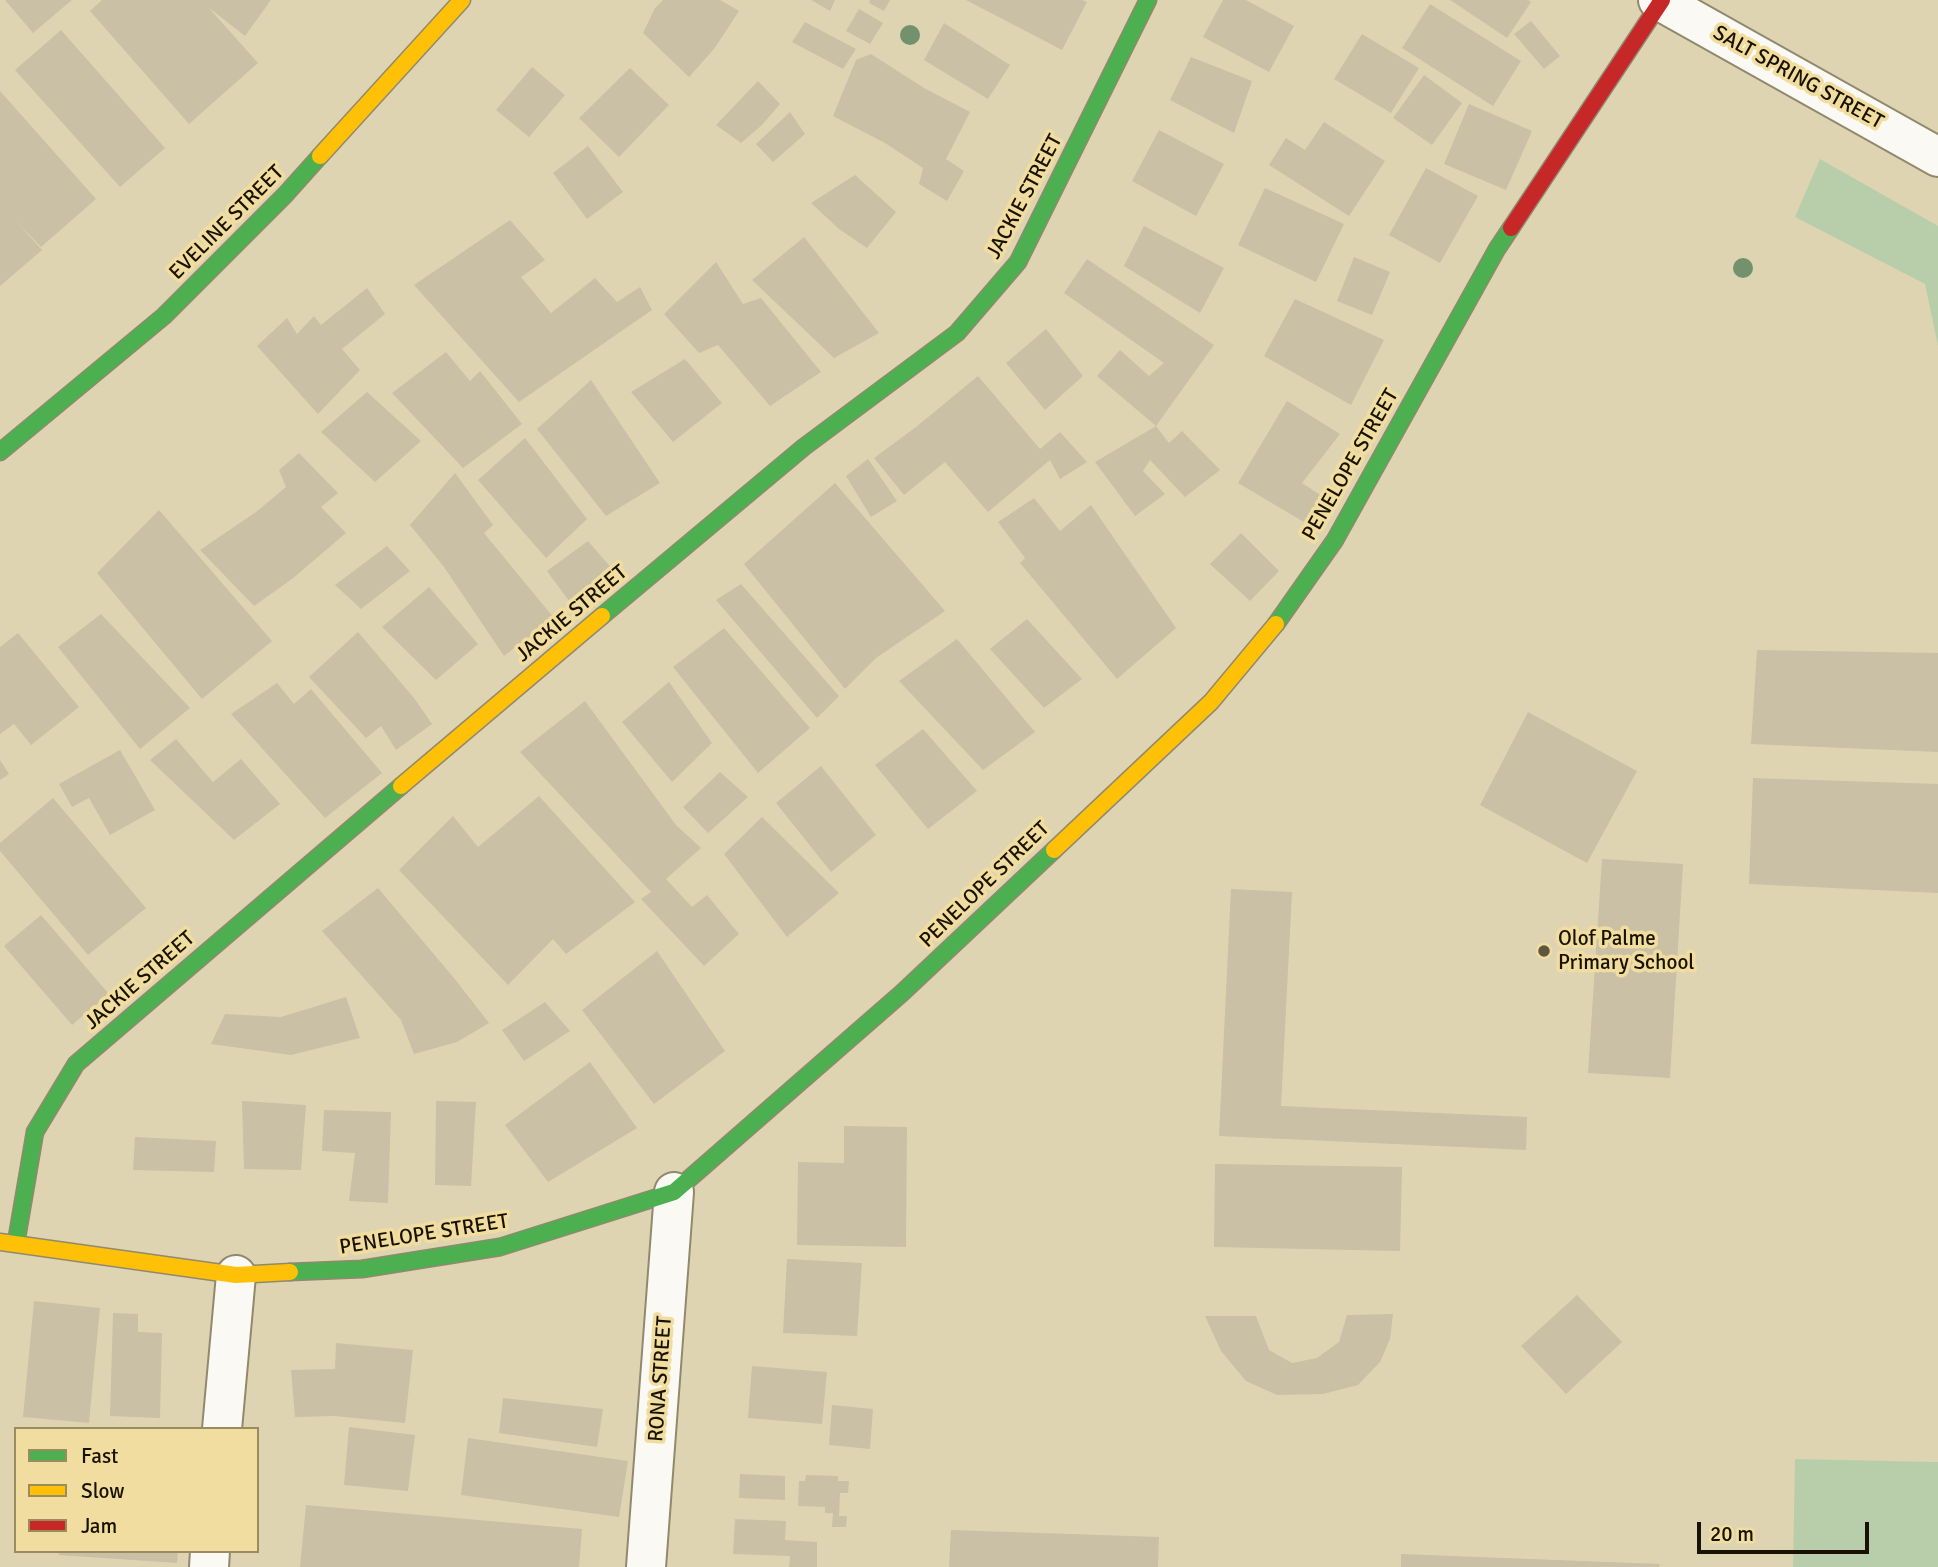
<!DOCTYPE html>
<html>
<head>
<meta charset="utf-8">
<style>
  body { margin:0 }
  #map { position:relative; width:1938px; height:1567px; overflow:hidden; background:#dfd4b2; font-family:Signika,sans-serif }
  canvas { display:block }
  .legend { position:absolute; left:14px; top:1427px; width:245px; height:126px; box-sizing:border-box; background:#f1dda0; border:2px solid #9b8c60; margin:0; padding:9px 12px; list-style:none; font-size:21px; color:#191200 }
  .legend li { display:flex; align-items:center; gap:14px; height:35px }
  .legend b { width:35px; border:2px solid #9b8c60 }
  .scale { position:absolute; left:1697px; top:1522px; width:172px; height:32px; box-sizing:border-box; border:4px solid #191200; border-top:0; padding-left:9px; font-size:21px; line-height:24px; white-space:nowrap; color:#191200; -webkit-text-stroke:5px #f1dda0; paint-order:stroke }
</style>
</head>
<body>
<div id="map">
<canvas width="1938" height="1567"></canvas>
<ul class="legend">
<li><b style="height:9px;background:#4caf50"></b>Fast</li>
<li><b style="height:9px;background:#ffc107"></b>Slow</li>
<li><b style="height:9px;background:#c62828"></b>Jam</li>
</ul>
<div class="scale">20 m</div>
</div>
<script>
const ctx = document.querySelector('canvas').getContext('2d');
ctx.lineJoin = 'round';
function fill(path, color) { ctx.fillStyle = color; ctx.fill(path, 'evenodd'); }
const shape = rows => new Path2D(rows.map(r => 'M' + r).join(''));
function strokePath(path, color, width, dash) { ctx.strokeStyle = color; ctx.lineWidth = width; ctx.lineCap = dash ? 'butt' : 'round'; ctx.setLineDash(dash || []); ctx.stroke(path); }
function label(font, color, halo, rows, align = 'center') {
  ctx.font = font + ' Signika,sans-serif'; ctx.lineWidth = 7; ctx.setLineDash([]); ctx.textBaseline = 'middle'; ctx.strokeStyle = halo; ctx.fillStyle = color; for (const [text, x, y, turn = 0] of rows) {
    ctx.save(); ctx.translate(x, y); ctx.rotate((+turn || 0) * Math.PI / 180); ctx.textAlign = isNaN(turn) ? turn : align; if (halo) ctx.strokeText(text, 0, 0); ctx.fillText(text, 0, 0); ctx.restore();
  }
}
fill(shape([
  [1820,159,1938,226,1938,346,1925,284,1795,217],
  [1795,1459,1938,1462,1938,1567,1793,1567]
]), '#b8ceab');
fill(shape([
  [5,0,72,0,33,33],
  [102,0,271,0,245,36,209,8,258,63,189,124,90,11],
  [663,0,720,0,739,11,714,49,689,77,643,33,655,8],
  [811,0,835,0,830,11],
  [870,0,890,0,884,11,869,3],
  [966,0,1082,0,1087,2,1062,50],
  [1223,0,1246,0,1294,26,1269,72,1203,37],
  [1450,0,1528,0,1531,2,1507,38],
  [1430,4,1521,61,1493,106,1402,48],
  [859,9,883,23,870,44,846,31],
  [1531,21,1560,56,1544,69,1514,34],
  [805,22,856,49,843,69,792,42],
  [944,23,1010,65,988,99,924,60],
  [61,30,165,148,120,187,15,70],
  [1362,34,1419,68,1391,113,1334,79],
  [871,54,924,88,970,112,946,159,964,171,947,201,919,184,923,168,885,143,833,116,856,60],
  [1191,57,1252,81,1234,133,1170,100],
  [532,67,565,95,529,137,496,110],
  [630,68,669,105,619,157,579,118],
  [1424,75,1462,103,1432,145,1393,118],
  [758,81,780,104,762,125,741,143,716,125],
  [0,91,96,199,41,247,15,220,42,250,0,286],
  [1469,104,1532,131,1506,190,1444,164],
  [790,112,805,134,773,162,756,144],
  [1324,122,1385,161,1349,216,1269,165,1286,138,1305,150],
  [1159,130,1224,164,1196,216,1132,181],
  [588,146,623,192,587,219,553,173],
  [1426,168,1478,196,1440,263,1389,235],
  [855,175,896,212,867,248,839,229,811,203],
  [1265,188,1344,224,1316,282,1238,245],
  [510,220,545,260,521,277,551,313,595,278,617,302,640,287,652,310,519,402,414,285],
  [1144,226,1224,268,1200,313,1124,266],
  [804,237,879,333,834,358,752,280],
  [1354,257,1390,272,1372,315,1337,301],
  [1087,259,1214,345,1156,426,1169,443,1182,431,1220,470,1185,497,1150,460,1143,471,1165,494,1135,516,1095,462,1156,426,1097,376,1120,350,1149,376,1164,363,1064,293],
  [716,262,743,304,761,298,821,372,770,406,718,345,699,353,664,314],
  [367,288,385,314,342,349,360,370,318,414,257,346,287,318,297,334,314,316,321,325],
  [1295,299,1384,340,1351,405,1264,356],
  [1046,329,1083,376,1045,410,1006,363],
  [446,352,470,381,480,371,522,424,463,468,392,393],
  [685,359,722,403,673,442,631,392],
  [978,376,1040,449,1060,432,1087,462,1060,479,1050,460,988,512,945,462,904,495,874,458,916,427],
  [591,380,660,483,606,516,537,429],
  [367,392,421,441,375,482,321,432],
  [1287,401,1340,434,1302,483,1328,500,1309,525,1238,483],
  [525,438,587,519,546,558,478,480],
  [299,453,338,493,321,507,346,533,292,579,254,606,200,550,256,512,286,487,279,470],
  [868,459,897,501,871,517,846,476],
  [455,473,493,525,484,533,554,618,504,656,444,567,410,525],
  [835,483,945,611,876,658,845,689,744,564],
  [1034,498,1060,531,1091,505,1176,628,1117,679,1020,563,1025,558,998,522],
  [159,510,272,641,202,699,97,573],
  [1241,533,1279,571,1250,601,1210,564],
  [588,541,614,571,572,605,547,571],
  [387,546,410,571,361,609,335,585],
  [741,584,839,696,817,718,716,600],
  [429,587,478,644,436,680,382,627],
  [101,614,190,708,140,749,58,647],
  [1027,619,1082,679,1044,708,990,649],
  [724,628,810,728,758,773,673,667],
  [358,632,414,698,432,724,396,750,381,726,366,738,309,677],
  [18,633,79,707,31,745,14,724,0,734,0,647],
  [957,639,1035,732,983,770,899,681],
  [1757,650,1938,653,1938,752,1751,744],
  [669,682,712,743,672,782,622,722],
  [277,683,294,704,311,689,382,773,325,818,231,714],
  [585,701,676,825,701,848,666,879,692,907,707,895,739,934,704,966,641,899,651,892,520,752],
  [1528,712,1637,771,1587,863,1480,805],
  [923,729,977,791,928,829,875,765],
  [176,739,213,782,241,759,280,804,234,840,150,760],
  [120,750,155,810,110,835,89,798,72,807,59,784],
  [0,760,9,774,0,780],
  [821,766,876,835,831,872,776,803],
  [720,772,748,797,708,833,683,807],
  [1753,778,1938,784,1938,893,1749,884],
  [539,796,635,902,566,954,553,939,508,985,399,870,453,816,478,847],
  [53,798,146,908,88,955,0,851,0,843],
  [762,817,839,893,787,937,724,854],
  [1602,859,1683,864,1670,1078,1588,1073],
  [378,888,454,978,489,1023,457,1042,414,1054,401,1020,322,931],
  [1231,889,1292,892,1281,1106,1527,1117,1526,1150,1219,1136],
  [41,915,109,994,72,1025,4,946],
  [657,951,725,1051,654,1104,582,1010],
  [346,997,360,1038,291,1055,211,1044,225,1014,281,1017],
  [545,1002,570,1031,524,1061,502,1030],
  [590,1062,637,1128,548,1182,505,1125],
  [242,1101,306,1105,301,1170,244,1169],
  [436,1101,476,1102,471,1186,435,1185],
  [324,1110,391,1112,388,1203,349,1201,355,1153,322,1151],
  [844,1126,907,1127,906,1247,797,1245,798,1162,844,1163],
  [135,1137,216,1141,214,1172,133,1170],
  [1215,1164,1402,1167,1400,1251,1214,1247],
  [787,1259,862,1263,857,1336,783,1333],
  [1577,1295,1622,1342,1566,1394,1521,1346],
  [34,1301,100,1308,89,1423,23,1417],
  [113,1313,138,1314,138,1332,162,1333,160,1418,110,1416],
  [1393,1314,1390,1339,1380,1362,1358,1385,1323,1394,1277,1395,1246,1381,1221,1351,1205,1316,1256,1316,1269,1350,1292,1363,1317,1358,1339,1342,1347,1315],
  [336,1343,413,1350,405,1423,334,1416,295,1417,291,1370,335,1369],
  [752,1366,827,1372,822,1424,748,1418],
  [503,1398,603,1409,597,1447,499,1433],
  [832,1405,873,1409,870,1449,829,1445],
  [349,1427,415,1435,408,1491,344,1485],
  [468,1438,628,1461,619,1517,461,1495],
  [740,1474,785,1476,785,1500,739,1498],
  [806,1475,838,1476,838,1481,849,1481,848,1493,840,1493,839,1516,847,1516,846,1527,832,1527,833,1513,825,1513,825,1507,798,1506,799,1481,805,1481],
  [306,1505,582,1529,579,1567,300,1567],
  [735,1519,786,1521,785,1540,817,1542,817,1567,789,1567,790,1556,733,1554],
  [951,1530,1159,1537,1158,1567,949,1567],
  [59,1551,178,1551,177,1563,59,1555],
  [1401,1554,1660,1564,1659,1567,1401,1567]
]), '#c9c0a5');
const street = shape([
  [1658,0,1938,157],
  [222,1429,236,1275],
  [209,1567,210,1551],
  [646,1567,674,1192]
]);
const fast = shape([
  [0,452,164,316,285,195,320,156],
  [602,616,804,447,957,333,1018,262,1148,0],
  [1276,624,1335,540,1497,249,1511,228],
  [16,1243,35,1132,76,1064,401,786],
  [290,1272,362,1269,500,1247,674,1192,902,993,1054,850]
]);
const slow = shape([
  [320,156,462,0],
  [401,786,602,616],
  [1054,850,1211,702,1276,624],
  [0,1242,236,1275,290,1272]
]);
const jam = shape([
  [1511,228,1662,0]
]);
strokePath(street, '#91896e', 42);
strokePath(fast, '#91896e', 19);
strokePath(slow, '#91896e', 19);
strokePath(jam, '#91896e', 19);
strokePath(street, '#faf9f3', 38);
strokePath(fast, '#4caf50', 16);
strokePath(slow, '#ffc107', 16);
strokePath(jam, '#c62828', 16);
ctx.fillStyle = '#73916c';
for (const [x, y] of [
  [910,35],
  [1743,268]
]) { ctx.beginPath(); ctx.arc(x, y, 10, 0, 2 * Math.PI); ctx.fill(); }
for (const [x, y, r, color] of [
  [1544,951,7,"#5e563e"]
]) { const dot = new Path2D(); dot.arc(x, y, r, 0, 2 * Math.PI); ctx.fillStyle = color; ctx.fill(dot); strokePath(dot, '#f1dda0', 2.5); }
label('21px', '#191200', '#f1dda0', [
  ["SALT SPRING STREET",1798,78,29],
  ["JACKIE STREET",1025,197,-62],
  ["EVELINE STREET",227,223,-45],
  ["PENELOPE STREET",1351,465,-60],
  ["JACKIE STREET",572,614,-40],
  ["PENELOPE STREET",985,885,-44],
  ["JACKIE STREET",140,981,-41],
  ["PENELOPE STREET",424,1235,-9],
  ["RONA STREET",661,1379,-86]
]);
label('21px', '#191200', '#f1dda0', [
  ["Olof Palme",1558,939],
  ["Primary School",1558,963]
], 'left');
</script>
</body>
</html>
